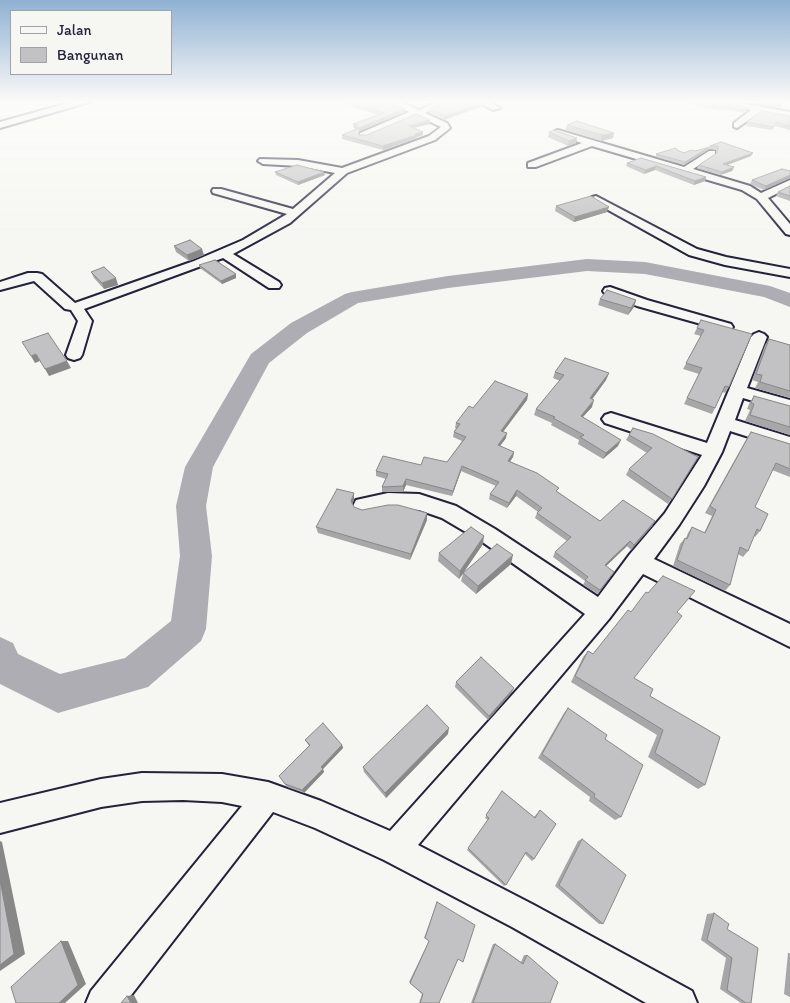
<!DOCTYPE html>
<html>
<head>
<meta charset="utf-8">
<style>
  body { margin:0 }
  #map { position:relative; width:790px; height:1003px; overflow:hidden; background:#f6f6f2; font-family:Itim,sans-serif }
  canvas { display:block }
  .legend { position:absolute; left:10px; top:10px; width:162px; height:65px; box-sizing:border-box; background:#f6f6f2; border:1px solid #a1a1a9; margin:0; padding:6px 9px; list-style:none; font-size:15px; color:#22223b }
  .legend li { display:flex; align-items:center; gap:10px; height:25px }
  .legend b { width:25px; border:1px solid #a1a1a9 }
</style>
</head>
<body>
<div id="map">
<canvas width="790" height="1003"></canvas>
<ul class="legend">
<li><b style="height:6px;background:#f6f6f2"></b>Jalan</li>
<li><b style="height:14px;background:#c2c2c4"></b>Bangunan</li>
</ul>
</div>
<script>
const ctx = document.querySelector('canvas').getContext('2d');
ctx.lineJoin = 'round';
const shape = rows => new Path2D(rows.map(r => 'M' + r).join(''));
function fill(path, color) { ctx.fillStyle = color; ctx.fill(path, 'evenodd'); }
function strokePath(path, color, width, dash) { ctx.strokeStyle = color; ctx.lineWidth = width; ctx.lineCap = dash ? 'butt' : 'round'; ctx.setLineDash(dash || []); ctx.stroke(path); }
fill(shape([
  [587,259,645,262,770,286,790,293,790,307,764,297,645,274,587,271,448,288,358,303,307,333,269,363,213,467,206,506,212,556,206,629,201,641,148,687,58,713,0,684,0,637,13,643,18,654,60,674,125,658,171,621,180,556,176,506,185,467,251,354,291,323,345,294,352,292,448,276,587,259]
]), '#adadb3');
const minor = shape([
  [388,101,399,101,419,110,439,101,450,101,425,113,447,123,450,128,435,140,347,173,290,223,233,254,279,282,281,285,279,288,269,288,223,258,84,309,92,321,82,355,80,358,74,360,68,358,66,355,78,321,71,310,65,309,34,281,0,290,0,282,28,273,37,273,42,274,75,303,194,261,243,240,287,214,213,193,212,191,213,189,221,189,293,209,335,173,298,166,263,164,258,161,260,159,298,160,342,168,429,136,441,127,416,115,366,137,360,137,360,133,409,112,388,101],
  [477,101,488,101,500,108,493,110,477,101],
  [711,101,730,101,790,112,790,118,760,112,737,128,734,127,734,123,751,110,711,101],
  [558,130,684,167,709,151,715,151,715,155,693,169,750,186,761,193,790,180,790,187,768,198,790,224,790,235,786,234,757,199,742,190,592,146,536,167,528,167,528,163,582,143,555,135,555,131,558,130],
  [596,196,697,249,726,257,790,269,790,277,725,265,689,255,592,201,591,199,592,197,596,196],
  [610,287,647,300,731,324,733,327,731,330,726,331,637,306,605,294,603,291,605,288,610,287],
  [759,332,764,334,767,337,747,388,790,400,790,412,743,398,735,420,790,437,790,450,730,431,722,452,704,486,679,525,654,559,790,624,790,647,643,574,609,619,418,845,534,905,692,991,697,1003,646,1003,512,927,384,860,315,828,273,812,125,1003,86,1003,91,991,242,806,222,802,183,800,142,801,101,807,0,833,0,803,101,779,142,773,222,774,268,782,321,801,390,831,585,614,481,541,442,518,419,510,388,509,363,514,356,512,353,506,356,500,388,493,419,494,456,506,495,529,598,597,630,554,665,513,702,455,605,423,602,419,605,415,611,413,707,443,751,337,754,334,759,332]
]);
const tertiary = shape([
  [75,101,93,101,0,128,0,122,75,101]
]);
strokePath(minor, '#22223b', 4);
strokePath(tertiary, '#22223b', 4);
fill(minor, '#f6f6f2');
fill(tertiary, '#f6f6f2');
fill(shape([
  [676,101,718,101,747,111,744,113,723,109,720,110,702,107],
  [742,101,785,101,780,108],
  [347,102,405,109,405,112,359,131,359,135,367,135,430,124,413,128,423,132,423,135,417,137,417,138,383,150,342,139,342,135,355,130,354,127,353,127,353,124,379,115,347,105],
  [483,103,483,106,444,120,429,113,430,109],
  [790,116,790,130,775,126,772,130,746,126,747,122],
  [567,125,613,138,601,141,565,130],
  [549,132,577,138,576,143,568,146,548,137],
  [721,142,751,156,727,165,734,167,732,171,720,175,697,168,699,165,716,154,716,150,709,149,710,146],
  [677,150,684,153,708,150,684,165,656,157,656,154],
  [641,158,706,177,705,181,694,185,655,170,644,174,626,166,627,163],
  [790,171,790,178,764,190,750,184,752,180],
  [275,172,325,175,298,185,276,175],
  [790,186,790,201,776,196,778,192],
  [556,206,607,212,574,222,555,211],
  [174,246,204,255,189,261,176,252],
  [199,265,236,274,236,278,222,284,200,268],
  [91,272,118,285,104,289,94,278],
  [600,299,636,300,634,307,628,315,598,305],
  [701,320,729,387,725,393,722,392,715,408,712,414,684,404,699,374,683,369,701,336,694,334],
  [769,339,790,345,790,398,755,388,758,382,752,380,765,345],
  [555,372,609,373,606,380,592,399,592,407,583,417,618,446,603,459,578,444,579,440,551,425,552,423,534,415,536,409,560,381,553,378],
  [528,394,527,400,503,431,506,438,500,446,514,452,513,457,510,461,558,492,600,521,655,521,652,526,631,550,627,546,606,566,614,572,598,594,583,585,585,581,553,557,555,552,567,541,535,518,537,513,538,512,516,496,507,508,489,499,490,494,496,486,461,471,452,496,406,485,403,492,382,492,382,487,386,479,376,476,376,471,447,462,462,441,453,437,454,432,456,428,455,428,456,423,473,408],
  [754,396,790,406,790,435,745,421,750,410,747,409,750,402],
  [751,432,790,444,790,477,772,470,755,507,760,531,755,537,754,536,748,551,743,557,738,554,730,585,725,591,673,566,680,544,685,538,686,538,688,533,692,527,704,533,712,516,705,513,747,438],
  [629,435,698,457,668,504,626,475,629,469,647,453,626,440],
  [354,493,354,500,352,504,354,507,362,510,427,513,427,520,410,560,318,533,316,527],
  [483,544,464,572,511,564,476,594,461,581,463,574,459,579,438,561,439,553],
  [631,612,677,612,634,678,650,696,705,785,698,789,648,757,657,735,571,682,583,657,588,651,593,654],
  [456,682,512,692,488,720,455,687],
  [568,708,605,739,621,817,615,820,589,801,590,797,538,758,564,713],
  [448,734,386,798,364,772,363,767],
  [305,740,342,745,343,748,323,769,324,772,304,793,287,787,279,776,309,746],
  [502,791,534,817,540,810,534,859,532,861,525,854,506,885,504,886,467,850,488,820,485,818],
  [582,839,603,924,599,924,555,886,578,841],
  [437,902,463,962,458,959,439,1003,419,1003,422,994,409,982,429,941,424,938],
  [714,913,727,929,751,1003,741,1003,720,989,726,958,701,940,707,914],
  [493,944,495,944,521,962,524,955,527,955,550,1003,471,1003],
  [788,953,790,953,790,997,784,994]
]), '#a7a7a9');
fill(shape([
  [483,103,483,106,444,120,445,116],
  [405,109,405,112,359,131,359,138,359,128],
  [430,120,430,124,409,129,409,126],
  [423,132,423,135,417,137,417,138,383,150,383,146],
  [614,133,613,138,601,141,602,135],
  [577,138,576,143,568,146,569,141],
  [709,147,708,150,684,165,685,162],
  [753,153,751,156,722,167,723,164],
  [656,166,655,170,644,174,646,170],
  [734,167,732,171,720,175,722,172],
  [324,172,325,175,298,185,298,182],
  [790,175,790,178,764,190,766,186],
  [706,177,705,181,694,185,695,181],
  [609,207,607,212,574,222,575,217],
  [202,249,204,255,189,261,187,255],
  [236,274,236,278,222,284,221,281],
  [116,278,118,285,104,289,102,283],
  [636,300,634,307,628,315,631,308],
  [36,354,40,361,35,363,31,356],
  [67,361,71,368,49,376,45,369],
  [609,373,606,380,588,405,590,398],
  [528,394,527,400,500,436,501,431],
  [594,400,592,407,578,422,581,416],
  [507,433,506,438,497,450,498,445],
  [621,440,618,446,603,459,606,453],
  [514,452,513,457,507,466,508,461],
  [462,466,461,471,452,496,453,491],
  [406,479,406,485,403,492,403,486],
  [517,490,516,496,507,508,509,503],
  [354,493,354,500,351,507,351,501],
  [427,513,427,520,410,560,411,554],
  [655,521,652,526,631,550,634,545],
  [484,536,483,544,459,579,460,571],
  [630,541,627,546,602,570,605,565],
  [513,555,511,564,476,594,478,586],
  [514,688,512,692,488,720,489,716],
  [449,728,448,734,386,798,385,793],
  [342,745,343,748,323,769,324,772,304,793,302,790,321,767],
  [0,841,2,842,25,954,0,971],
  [61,941,68,941,86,984,65,1003,59,1003],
  [134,995,138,1003,131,1003,127,996]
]), '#888889');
const building = shape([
  [349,101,390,101,405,109,359,128,359,135,367,135,416,114,430,120,409,126,423,132,415,134,417,135,383,146,342,135,359,128,354,127,358,125,353,124,384,113,347,102,349,101],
  [446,101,480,101,483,103,445,116,430,109,446,101],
  [689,101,718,101,748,108,745,110,724,106,721,107,689,101],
  [759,101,784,101,781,105,759,101],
  [762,111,790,116,790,126,776,122,773,127,747,122,762,111],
  [577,121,614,133,602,135,567,125,577,121],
  [554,130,577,138,569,141,549,132,554,130],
  [721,142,753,153,723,164,734,167,722,172,699,165,717,153,718,146,710,146,721,142],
  [709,147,685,162,656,154,676,148,677,150,684,153,691,150,696,151,709,147],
  [641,158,706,177,695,181,656,166,646,170,627,163,641,158],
  [297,165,324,172,298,182,275,172,297,165],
  [782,169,790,171,790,175,766,186,752,180,782,169],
  [790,186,790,196,778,192,790,186],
  [591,196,609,207,575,217,556,206,591,196],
  [190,240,202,249,187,255,174,246,190,240],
  [215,260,236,274,221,281,199,265,215,260],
  [104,267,116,278,102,283,91,272,104,267],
  [607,290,636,300,631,308,600,299,607,290],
  [701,320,752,334,729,387,725,386,715,408,687,398,702,368,686,363,704,330,697,328,701,320],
  [48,333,67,361,45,369,36,354,31,356,22,342,48,333],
  [769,339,790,345,790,391,760,382,762,375,756,374,769,339],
  [565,358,609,373,590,398,594,400,581,416,621,440,606,453,580,437,584,435,553,418,555,417,536,409,564,375,555,372,565,358],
  [495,381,528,394,501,431,507,433,498,445,514,452,508,461,537,473,559,488,556,491,600,521,623,500,655,521,634,545,630,541,605,565,614,572,600,590,585,580,588,577,555,552,571,537,537,513,542,508,517,490,509,503,490,494,499,482,462,466,453,491,406,479,403,486,382,487,388,474,376,471,383,456,421,465,424,457,447,462,466,437,454,432,460,424,456,423,469,406,473,408,495,381],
  [754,396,790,406,790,427,750,415,754,404,751,403,754,396],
  [633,428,653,434,698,457,672,499,629,469,652,448,629,435,633,428],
  [751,432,790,444,790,469,776,463,755,507,768,514,760,531,757,529,748,551,740,547,730,585,677,560,685,538,687,539,692,527,705,533,716,510,710,506,751,432],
  [337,489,354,493,351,501,354,507,362,510,388,505,398,505,427,513,411,554,316,527,337,489],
  [471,527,484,536,460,571,439,553,471,527],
  [497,544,513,555,478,586,463,573,497,544],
  [663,576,695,591,677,612,682,616,634,678,653,689,650,696,720,737,705,785,655,753,663,730,575,676,588,651,593,654,628,610,631,612,646,592,648,593,663,576],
  [481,657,514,688,489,716,456,682,481,657],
  [427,705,449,728,385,793,363,767,427,705],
  [568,708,607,735,605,739,643,765,621,817,594,797,595,794,542,754,568,708],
  [323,723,342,745,321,767,323,769,302,790,285,784,279,776,310,745,305,740,323,723],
  [502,791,535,818,540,810,556,824,534,859,526,852,506,885,468,848,489,818,486,815,502,791],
  [582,839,626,875,603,924,559,885,582,839],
  [0,880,14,954,0,965,0,880],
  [437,902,475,925,463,962,458,959,439,1003,420,1003,423,994,410,983,429,941,425,938,437,902],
  [714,913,729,924,727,929,758,948,751,1003,746,1003,727,990,732,958,707,940,714,913],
  [61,941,78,985,59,1003,16,1003,11,987,61,941],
  [495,944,523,964,527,955,558,982,550,1003,473,1003,495,944],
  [127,996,131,1003,121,1003,127,996]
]);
fill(building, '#c2c2c4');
strokePath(building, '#888889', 1);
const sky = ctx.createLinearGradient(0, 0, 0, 242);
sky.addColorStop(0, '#90b1d3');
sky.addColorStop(0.42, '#fbfbf9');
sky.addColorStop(1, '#fbfbf900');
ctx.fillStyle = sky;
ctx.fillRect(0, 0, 790, 242);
</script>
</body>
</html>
